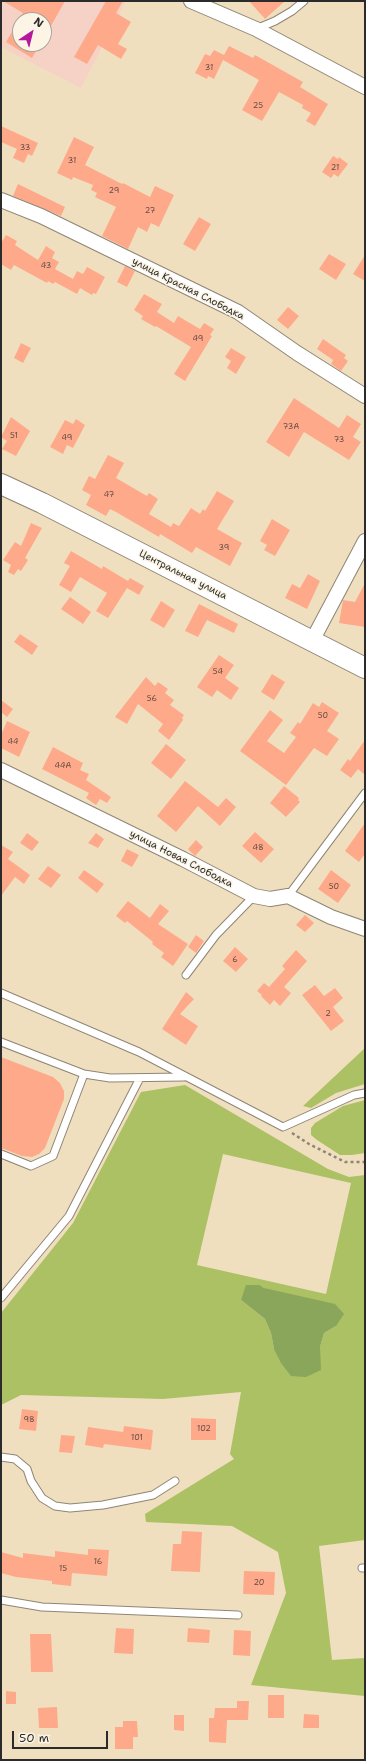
<!DOCTYPE html>
<html>
<head>
<meta charset="utf-8">
<style>
  body { margin:0 }
  #map { position:relative; width:366px; height:1761px; overflow:hidden; background:#f0dfbf; font-family:"Shantell Sans",sans-serif }
  canvas { display:block }
  .frame { position:absolute; inset:0; border:2px solid #2b2b2b; pointer-events:none }
  .north { position:absolute; left:12px; top:12px; width:40px; height:40px; box-sizing:border-box; background:#fcf5e5; border:1px solid #a8a49b; border-radius:50%; rotate:35deg; font-size:11px; font-weight:700; line-height:16px; text-align:center; color:#2b2b2b }
  .north::after { content:''; display:block; margin:auto; width:14px; height:18px; background:#b5179e; clip-path:polygon(50% 0,100% 100%,50% 72%,0 100%) }
  .scale { position:absolute; left:12px; top:1731px; width:96px; height:18px; box-sizing:border-box; border:2px solid #2b2b2b; border-top:0; padding-left:5px; font-size:12px; line-height:14px; white-space:nowrap; color:#2b2b2b; -webkit-text-stroke:3px #fcf5e5; paint-order:stroke }
</style>
</head>
<body>
<div id="map">
<canvas width="366" height="1761"></canvas>
<div class="frame"></div>
<div class="north">N</div>
<div class="scale">50 m</div>
</div>
<script>
const ctx = document.querySelector('canvas').getContext('2d');
ctx.lineJoin = 'round';
function fill(path, color) { ctx.fillStyle = color; ctx.fill(path, 'evenodd'); }
const shape = rows => new Path2D(rows.map(r => 'M' + r).join(''));
function strokePath(path, color, width, dash) { ctx.strokeStyle = color; ctx.lineWidth = width; ctx.lineCap = dash ? 'butt' : 'round'; ctx.setLineDash(dash || []); ctx.stroke(path); }
function label(font, color, halo, rows, align = 'center') {
  ctx.font = font + ' "Shantell Sans",sans-serif'; ctx.lineWidth = 3; ctx.setLineDash([]); ctx.textBaseline = 'middle'; ctx.strokeStyle = halo; ctx.fillStyle = color; for (const [text, x, y, turn = 0] of rows) {
    ctx.save(); ctx.translate(x, y); ctx.rotate((+turn || 0) * Math.PI / 180); ctx.textAlign = isNaN(turn) ? turn : align; if (halo) ctx.strokeText(text, 0, 0); ctx.fillText(text, 0, 0); ctx.restore();
  }
}
fill(shape([
  [1,1,126,1,81,88,1,47],
  [20,20,44,20,44,44,20,44]
]), '#f6d1c5');
fill(shape([
  [365,1048,365,1084,336,1093,311,1108,303,1106],
  [185,1085,328,1169,349,1177,365,1175,365,1540,319,1546,332,1660,365,1658,365,1696,251,1685,286,1593,278,1552,232,1526,146,1522,145,1514,234,1459,230,1454,241,1392,163,1399,21,1395,1,1405,1,1313,73,1223,141,1092],
  [223,1154,351,1183,326,1294,197,1265],
  [260,1285,264,1288,336,1326,324,1333,320,1347,274,1349,271,1333,265,1319,241,1300],
  [365,1100,365,1153,352,1155,340,1155,317,1140,311,1135,311,1128,315,1123,343,1106]
]), '#acc064');
fill(shape([
  [246,1285,260,1285,264,1288,335,1304,344,1314,336,1326,324,1333,320,1347,321,1370,306,1377,291,1376,281,1363,274,1349,271,1333,265,1319,241,1300]
]), '#89a65a');
fill(shape([
  [3,1,65,1,44,38,44,20,20,20,20,44,40,44,32,58,6,42,23,13],
  [106,1,123,1,116,13,131,22,118,44,127,49,121,59,98,45,87,64,74,57],
  [249,1,285,1,265,19],
  [229,46,253,58,255,55,303,82,300,87,328,104,315,126,306,121,311,113,302,108,303,105,279,92,262,121,242,110,259,80,223,60,214,79,208,76,207,79,195,73,205,54,210,56,214,50,224,55],
  [1,126,38,143,32,156,28,154,24,163,13,158,17,149,1,142],
  [74,137,94,147,85,165,122,184,123,183,150,197,155,186,174,195,159,227,151,223,147,232,138,227,128,249,102,236,116,207,95,197,97,193,91,190,93,185,73,177,72,180,57,173],
  [333,156,338,159,339,157,348,164,338,177,334,174,331,178,322,172],
  [18,184,65,207,61,216,13,196],
  [199,217,211,224,195,251,183,244],
  [6,235,17,241,15,245,38,260,46,246,55,252,52,258,59,262,55,269,73,279,77,271,83,274,87,267,105,277,96,294,93,293,92,295,80,288,77,294,55,282,53,284,48,281,47,283,14,265,11,270,1,264,1,243],
  [329,254,346,264,336,280,319,269],
  [365,255,365,281,353,274],
  [125,266,135,271,127,287,117,282],
  [144,294,162,304,157,312,174,323,178,316,200,329,204,323,214,329,210,335,212,336,185,381,174,374,191,347,156,326,155,327,141,319,143,316,134,310],
  [288,307,299,316,288,329,277,320],
  [323,339,346,355,344,358,348,361,341,371,331,364,333,360,317,349],
  [21,343,31,348,23,363,14,358],
  [231,348,246,357,236,374,227,368,231,361,225,357],
  [294,398,339,428,347,415,361,424,353,437,361,442,349,460,304,432,289,457,266,442],
  [11,417,30,431,16,456,2,449,7,441,1,437],
  [76,419,85,425,73,448,67,445,63,454,50,447,65,420,73,424],
  [108,455,124,463,116,478,147,496,149,493,158,499,149,514,171,527,173,523,179,526,191,508,200,514,203,509,205,511,217,491,234,501,217,529,242,543,230,566,196,547,192,553,160,534,159,537,116,512,110,509,106,516,86,505,91,495,82,490,89,476,95,479],
  [272,519,290,530,275,556,264,550,267,545,260,541],
  [31,523,42,528,25,558,28,560,21,571,18,569,14,575,8,572,11,565,3,560,15,542,21,546],
  [71,551,102,569,103,566,128,581,130,578,144,586,139,595,127,588,108,618,96,611,107,593,80,577,71,592,59,585,70,566,64,563],
  [308,574,320,581,307,609,285,598,292,584,300,588],
  [365,583,365,627,339,623,343,600,355,602],
  [70,597,91,612,83,624,61,609],
  [161,601,175,610,164,628,150,620],
  [199,604,238,624,234,633,207,620,198,637,185,631],
  [20,634,38,646,32,655,14,642],
  [219,655,234,665,225,678,239,688,231,700,217,690,212,697,197,687],
  [272,674,285,682,274,700,261,692],
  [146,677,155,686,158,682,168,689,165,693,174,700,170,705,184,715,182,718,183,720,169,740,158,731,163,724,138,704,127,724,115,717],
  [1,700,13,709,7,717,1,712],
  [322,702,339,713,327,731,339,739,327,756,314,748,286,785,240,751,270,710,283,720,267,741,284,753,296,737,290,733,298,722,300,724,313,703,319,707],
  [7,721,30,732,19,757,1,748,1,735],
  [365,740,365,775,358,769,351,778,340,770,348,759,350,761],
  [166,744,186,760,171,779,151,763],
  [53,747,83,763,80,770,89,774,86,780,111,797,107,803,100,799,96,805,86,798,89,793,42,769],
  [185,781,218,807,226,798,236,807,220,826,198,806,176,832,157,816],
  [284,786,299,798,298,800,300,802,286,817,270,803],
  [365,823,365,854,359,862,345,851],
  [255,832,274,849,261,863,242,846],
  [27,833,39,842,32,851,20,843],
  [96,833,104,839,98,848,88,843],
  [196,840,203,847,195,856,188,849],
  [1,845,13,852,8,859,30,875,24,884,15,877,1,896],
  [127,849,139,855,132,867,121,861],
  [48,866,61,875,51,888,38,879],
  [84,870,104,884,97,893,78,878],
  [331,870,351,885,338,903,318,889],
  [128,901,150,918,160,904,169,911,158,924,188,944,173,966,161,957,164,953,152,944,153,942,127,921,125,923,116,916],
  [305,915,314,923,305,932,296,925],
  [196,935,204,941,196,953,188,947],
  [235,947,248,959,236,972,223,961],
  [296,950,307,961,284,987,291,993,280,1006,274,1000,270,1005,261,996,262,995,257,991,264,983,269,987,285,969,282,966],
  [315,985,324,996,335,988,343,998,333,1007,344,1021,331,1031,302,995],
  [186,992,194,999,180,1014,198,1026,186,1045,162,1029],
  [1,1057,53,1077,60,1083,64,1091,64,1099,45,1148,39,1154,32,1157,22,1156,1,1148],
  [22,1409,38,1411,36,1431,19,1429],
  [191,1418,216,1419,216,1440,191,1440],
  [124,1426,153,1430,151,1450,104,1444,103,1448,85,1445,88,1427,123,1432],
  [61,1435,75,1436,72,1453,59,1452],
  [182,1531,202,1532,200,1572,171,1571,173,1544,181,1544],
  [88,1549,109,1550,107,1576,72,1573,71,1586,52,1584,52,1581,16,1577,1,1573,1,1552,23,1558,23,1553,55,1557,55,1551,88,1555],
  [244,1571,275,1572,274,1595,243,1594],
  [116,1628,134,1629,133,1654,114,1653],
  [188,1628,210,1630,209,1643,187,1642],
  [234,1630,251,1631,250,1656,233,1655],
  [30,1634,51,1634,53,1672,31,1672],
  [6,1691,16,1692,16,1704,6,1704],
  [268,1695,284,1695,284,1718,268,1718],
  [237,1701,249,1701,248,1720,227,1720,226,1743,209,1742,209,1718,214,1718,215,1708,237,1708],
  [57,1707,58,1728,39,1728,38,1708],
  [304,1714,319,1715,319,1728,303,1728],
  [174,1715,184,1715,184,1731,174,1730],
  [123,1721,137,1721,138,1737,133,1737,133,1749,115,1749,115,1727,123,1727]
]), '#feaa8a');
const lane = shape([
  [256,29,275,21,292,11,304,1],
  [288,896,365,793],
  [186,975,216,935,254,896],
  [1,993,139,1052,283,1127,354,1095,365,1093],
  [1,1042,84,1074,110,1078,184,1077],
  [1,1154,31,1166,53,1156,84,1074],
  [1,1298,69,1216,140,1078],
  [1,1457,15,1459,27,1469,31,1481,42,1498,55,1506,70,1508,103,1505,153,1495,175,1481],
  [362,1568,365,1568],
  [1,1600,42,1607,238,1615]
]);
const street = shape([
  [191,1,256,29,365,87],
  [1,200,41,216,238,312,297,353,365,396],
  [312,641,365,541],
  [1,770,183,859,254,896,270,899,288,896,331,917,365,929]
]);
const secondary = shape([
  [1,484,42,503,365,668]
]);
strokePath(lane, '#8e8575', 9);
strokePath(street, '#8e8575', 16);
strokePath(secondary, '#8e8575', 22);
strokePath(shape([
  [292,1133,309,1144,345,1162,365,1162]
]), '#8e8575', 2.5, [3, 3]);
strokePath(lane, '#fff', 7);
strokePath(street, '#fff', 14);
strokePath(secondary, '#fff', 20);
label('8px', '#604b43', null, [
  ["31",209,68],
  ["25",258,106],
  ["33",25,148],
  ["31",72,161],
  ["21",335,168],
  ["29",114,191],
  ["27",150,211],
  ["43",46,266],
  ["49",198,339],
  ["73А",291,427],
  ["51",14,436],
  ["49",67,438],
  ["73",339,440],
  ["47",109,495],
  ["39",224,548],
  ["54",218,672],
  ["56",152,699],
  ["50",323,716],
  ["44",13,742],
  ["44А",63,766],
  ["48",258,848],
  ["50",334,887],
  ["6",235,960],
  ["2",328,1014],
  ["98",29,1420],
  ["102",204,1429],
  ["101",137,1438],
  ["16",98,1562],
  ["15",63,1569],
  ["20",259,1583]
]);
label('10px', '#2b2b2b', '#fcf5e5', [
  ["улица Красная Слободка",188,289,27],
  ["Центральная улица",183,575,27],
  ["улица Новая Слободка",181,859,27]
]);
</script>
</body>
</html>
